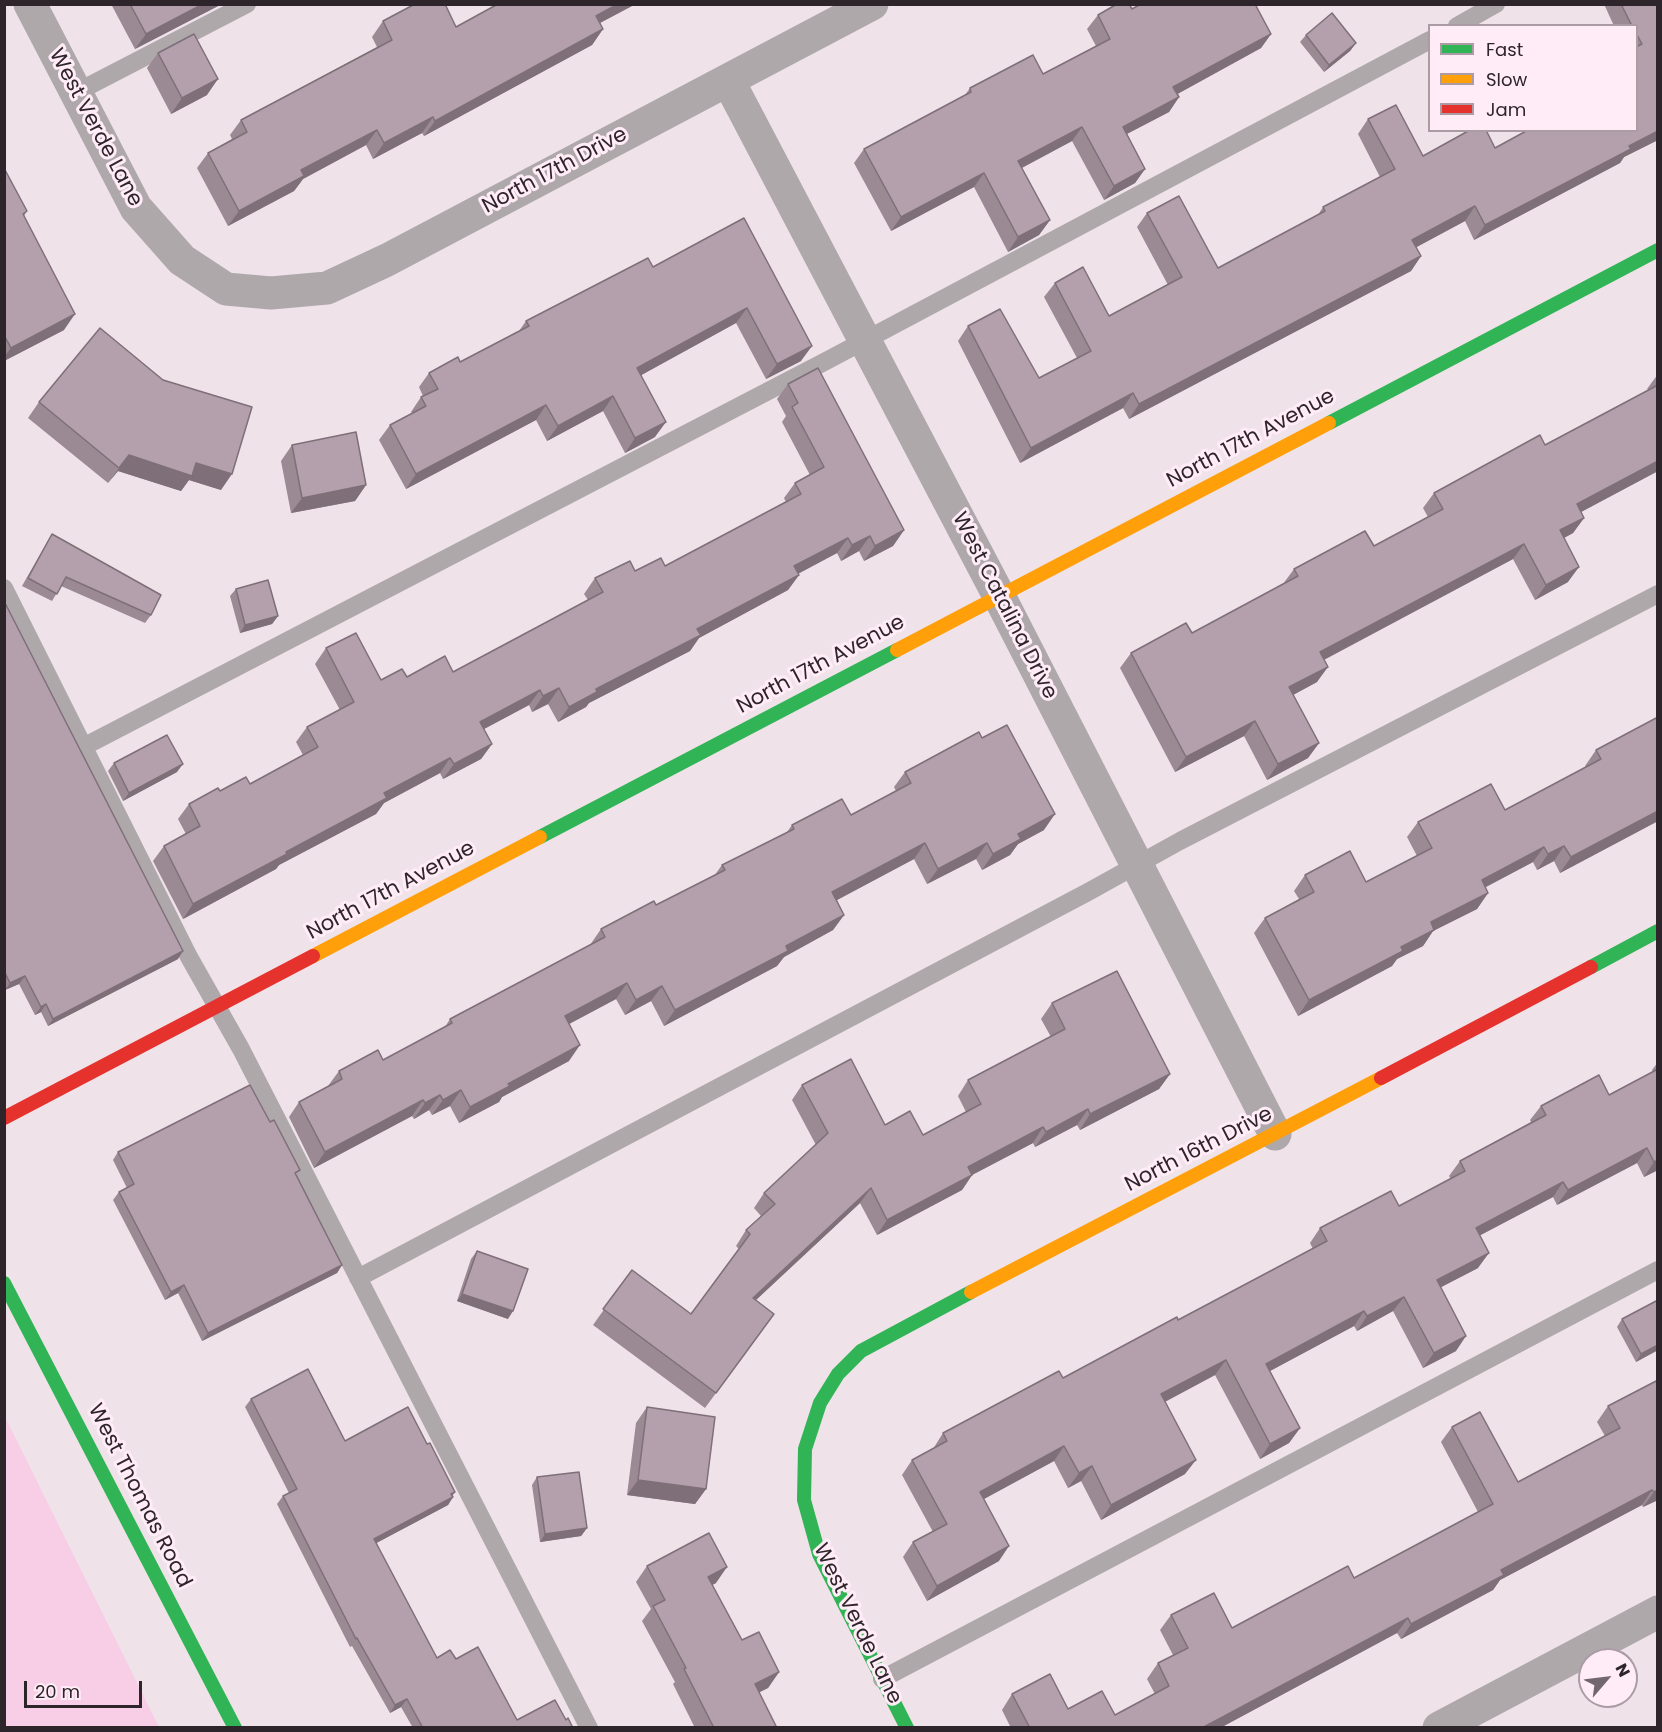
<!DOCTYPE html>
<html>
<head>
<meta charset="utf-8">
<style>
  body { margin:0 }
  #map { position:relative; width:1662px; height:1732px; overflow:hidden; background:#efe2e9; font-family:Poppins,sans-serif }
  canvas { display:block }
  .frame { position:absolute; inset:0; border:6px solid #2e252a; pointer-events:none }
  .legend { position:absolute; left:1428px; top:24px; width:210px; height:108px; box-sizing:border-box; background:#ffecf6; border:2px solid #ab9ca4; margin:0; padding:8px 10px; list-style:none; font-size:18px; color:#2e252a }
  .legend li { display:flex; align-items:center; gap:12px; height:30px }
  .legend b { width:30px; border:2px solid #ab9ca4 }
  .north { position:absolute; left:1578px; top:1648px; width:60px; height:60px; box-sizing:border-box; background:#ffecf6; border:2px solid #ab9ca4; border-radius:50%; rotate:62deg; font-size:16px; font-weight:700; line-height:24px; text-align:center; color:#2e252a }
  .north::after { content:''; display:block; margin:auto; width:21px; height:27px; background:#72676d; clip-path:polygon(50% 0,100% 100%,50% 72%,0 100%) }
  .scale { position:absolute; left:24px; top:1681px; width:118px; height:27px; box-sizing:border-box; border:3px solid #2e252a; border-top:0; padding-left:8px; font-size:18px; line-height:21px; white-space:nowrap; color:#2e252a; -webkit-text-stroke:4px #ffecf6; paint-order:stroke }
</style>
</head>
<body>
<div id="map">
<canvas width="1662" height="1732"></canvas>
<div class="frame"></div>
<ul class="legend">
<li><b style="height:8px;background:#30b455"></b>Fast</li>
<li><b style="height:8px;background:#ff9f0a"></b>Slow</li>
<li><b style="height:8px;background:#e5322d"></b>Jam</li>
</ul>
<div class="north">N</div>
<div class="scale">20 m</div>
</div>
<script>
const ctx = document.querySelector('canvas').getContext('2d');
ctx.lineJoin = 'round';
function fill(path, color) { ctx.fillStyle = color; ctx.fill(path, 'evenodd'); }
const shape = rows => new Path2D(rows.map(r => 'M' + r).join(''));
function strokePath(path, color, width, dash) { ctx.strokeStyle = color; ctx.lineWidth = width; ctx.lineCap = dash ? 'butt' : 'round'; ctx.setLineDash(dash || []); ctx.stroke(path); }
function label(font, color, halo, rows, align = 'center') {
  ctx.font = font + ' Poppins,sans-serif'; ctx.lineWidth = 6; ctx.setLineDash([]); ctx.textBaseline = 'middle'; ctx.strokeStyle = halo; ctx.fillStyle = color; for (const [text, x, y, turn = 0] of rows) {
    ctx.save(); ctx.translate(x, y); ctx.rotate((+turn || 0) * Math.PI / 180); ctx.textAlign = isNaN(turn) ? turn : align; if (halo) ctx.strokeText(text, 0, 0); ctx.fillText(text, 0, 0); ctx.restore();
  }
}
fill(shape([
  [4,1417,5,1417,159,1727,5,1727]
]), '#f8cee6');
strokePath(shape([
  [1457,26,1496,4],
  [77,92,247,4],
  [4,588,189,957,241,1049,589,1728],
  [85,746,828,360,1430,40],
  [358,1278,1088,892,1180,841,1658,594],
  [882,1679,1658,1270]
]), '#aea8ab', 18);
strokePath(shape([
  [30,4,136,208,182,260,226,289,271,293,327,288,387,260,872,4],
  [728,80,999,596,1275,1134],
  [1439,1728,1658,1612]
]), '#aea8ab', 33);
strokePath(shape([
  [1329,423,1658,250],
  [540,837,897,650],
  [1591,967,1658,931],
  [4,1283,235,1728],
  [907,1728,819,1554,804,1500,805,1449,820,1403,838,1374,861,1351,971,1292]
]), '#30b455', 14);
strokePath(shape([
  [897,650,1329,423],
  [313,956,540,837],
  [971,1292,1381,1078]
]), '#ff9f0a', 14);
strokePath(shape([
  [1381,1078,1591,967],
  [4,1118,313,956]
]), '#e5322d', 14);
fill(shape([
  [111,4,222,4,135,49],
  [1604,4,1658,4,1658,140,1624,157,1620,163,1474,240,1465,221,1416,247,1421,256,1411,271,1129,419,1123,408,1020,463,958,341,968,326,1039,378,1077,358,1044,297,1055,283,1109,316,1168,285,1137,227,1147,213,1218,268,1318,215,1323,207,1380,177,1358,134,1368,119,1423,156,1495,148,1636,130,1636,26,1614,26],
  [1132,9,1271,34,1261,48,1177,94,1179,97,1169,112,1127,134,1145,169,1135,183,1104,200,1072,141,1022,168,1050,220,1039,235,1008,252,974,187,891,231,854,163,864,149,965,95,970,88,1043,74,1096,46,1087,29,1098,15],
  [383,21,456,27,600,24,603,29,592,45,424,136,422,133,373,159,366,145,303,179,294,191,228,226,197,168,208,153,232,139,230,135,241,120,377,47,372,37],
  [1306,35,1356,43,1350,51,1324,72,1300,42],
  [158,53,207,95,171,114,147,68],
  [4,168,27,211,24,216,64,330,4,361],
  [744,218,801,361,766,379,736,323,641,375,655,437,625,453,603,411,547,441,536,420,406,489,379,440,390,425,412,413,411,412,421,397,423,396,419,387,429,373,460,362,519,331,526,321,653,267],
  [1658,374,1658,471,1581,512,1584,518,1573,533,1564,538,1568,582,1535,600,1513,559,1324,660,1317,682,1293,695,1319,743,1308,758,1267,780,1244,736,1175,772,1120,668,1131,653,1192,633,1283,584,1294,569,1374,546,1428,517,1423,508,1434,493,1545,445,1648,390,1647,389],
  [788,384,904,530,893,546,864,561,859,551,841,561,837,553,798,574,799,575,788,590,699,638,690,651,589,703,586,707,558,722,548,704,532,712,529,705,484,729,492,744,481,759,443,779,440,773,384,803,376,814,279,865,276,869,183,919,153,861,164,846,186,834,178,819,189,804,220,791,250,784,303,755,296,742,307,727,340,710,315,664,326,648,381,680,453,672,588,600,584,594,595,578,665,566,786,502,784,498,795,483,810,475,782,422,786,416,777,399],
  [39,402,221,490,189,480,181,491,118,471,108,483,28,418],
  [292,445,366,485,355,501,291,513,281,461],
  [52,534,151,615,145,623,61,586,52,601,22,586,47,542],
  [236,589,278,616,272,624,240,633,230,596],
  [4,601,178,959,48,1026,41,1012,35,1015,19,984,5,990,4,990],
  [982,738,1044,830,1018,844,1010,855,982,870,976,859,927,884,914,859,837,900,844,915,833,930,784,957,777,966,664,1026,651,1001,625,1015,616,999,569,1024,569,1061,502,1097,499,1102,459,1123,450,1106,432,1115,429,1110,414,1119,412,1116,314,1168,289,1117,299,1102,328,1086,339,1071,383,1060,445,1027,450,1019,590,945,601,929,656,905,714,876,722,865,787,832,792,825,851,815,896,791,894,787,905,772],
  [1596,750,1658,821,1560,873,1554,861,1537,870,1533,862,1485,887,1488,893,1477,909,1433,931,1423,946,1397,959,1392,966,1298,1016,1254,933,1265,918,1299,899,1294,891,1305,875,1366,882,1417,856,1407,837,1418,822,1505,810,1586,767,1585,766],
  [114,763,177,772,123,801,108,771],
  [1052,1003,1170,1074,1159,1089,1080,1130,1077,1125,1035,1147,1033,1143,972,1175,962,1190,877,1235,860,1203,756,1300,774,1314,705,1408,593,1325,632,1270,691,1314,739,1249,736,1246,746,1230,761,1216,754,1208,764,1193,816,1145,792,1100,802,1085,885,1125,923,1135,966,1112,958,1096,968,1080,1051,1037,1041,1019],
  [1658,1062,1658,1170,1644,1177,1637,1163,1557,1205,1553,1197,1479,1236,1478,1268,1441,1287,1456,1351,1423,1368,1393,1311,1357,1331,1354,1326,1270,1371,1300,1428,1289,1443,1260,1459,1215,1375,1165,1402,1185,1474,1101,1520,1081,1481,1068,1488,1054,1461,984,1499,999,1561,927,1601,903,1557,913,1542,933,1532,902,1475,912,1460,933,1449,943,1433,1063,1378,1178,1320,1313,1249,1310,1243,1320,1228,1399,1206,1451,1179,1449,1176,1460,1161,1531,1122,1530,1120,1541,1106,1609,1095,1653,1072,1652,1070],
  [118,1152,297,1175,342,1265,337,1273,202,1341,178,1293,165,1300,113,1200,119,1192,127,1188,113,1160],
  [477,1251,508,1319,457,1301,471,1259],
  [1658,1300,1658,1350,1636,1362,1617,1327,1622,1319],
  [251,1399,345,1441,452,1495,453,1497,448,1505,376,1543,437,1658,456,1659,517,1720,566,1720,573,1728,413,1728,401,1707,390,1713,352,1646,350,1647,277,1504,283,1496,289,1493,245,1407],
  [1608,1406,1658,1500,1643,1507,1642,1505,1500,1580,1493,1590,1401,1639,1397,1633,1220,1728,1011,1728,1002,1710,1012,1694,1068,1709,1115,1715,1155,1694,1147,1679,1158,1663,1173,1655,1160,1630,1171,1615,1232,1628,1354,1578,1478,1512,1441,1442,1452,1427,1518,1482,1605,1436,1597,1422],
  [647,1407,706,1489,695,1504,627,1495,636,1423],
  [537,1477,587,1528,581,1536,540,1542,532,1485],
  [647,1566,716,1583,712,1585,742,1640,779,1672,768,1688,759,1692,777,1728,695,1728,673,1684,675,1682,642,1621,651,1609,636,1582]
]), '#9b8994');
fill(shape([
  [203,4,222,4,135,49,146,34],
  [618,4,636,4,585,31,596,16],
  [603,29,592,45,424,136,435,121],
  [1271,34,1261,48,1163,102,1173,87],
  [1356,43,1350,51,1324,72,1329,65],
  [218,79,207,95,171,114,182,98],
  [1179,97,1169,112,1113,141,1123,127],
  [433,117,422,133,373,159,384,143],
  [1082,127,1072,141,1008,175,1018,161],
  [377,130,366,145,303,179,294,191,228,226,239,211,301,170],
  [1658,131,1658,140,1624,157,1620,163,1474,240,1485,225],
  [1145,169,1135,183,1104,200,1114,186],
  [984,173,974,187,891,231,901,217],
  [1475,206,1465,221,1402,255,1412,240],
  [1050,220,1039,235,1008,252,1018,237],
  [1421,256,1411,271,1129,419,1139,404],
  [747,308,736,323,627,383,637,368],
  [75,314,64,330,4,361,4,357,11,348],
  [812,346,801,361,766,379,777,364],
  [1133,393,1123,408,1020,463,1031,448],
  [613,396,603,411,547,441,558,426],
  [546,405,536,420,406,489,416,474],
  [666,422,655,437,625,453,635,438],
  [129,455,196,463,232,474,221,490,189,480,181,491,118,471,108,483],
  [1658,461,1658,471,1566,520,1577,504],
  [366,485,355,501,291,513,302,498],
  [1584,518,1573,533,1549,546,1560,530],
  [904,530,893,546,864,561,875,546],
  [870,536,859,551,841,561,852,545],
  [848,538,837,553,784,581,794,566],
  [1524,544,1513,559,1310,667,1320,652],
  [1579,567,1568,582,1535,600,1546,585],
  [799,575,788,590,699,638,690,651,589,703,586,707,558,722,569,707,596,689,697,629],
  [278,616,272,624,240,633,245,625],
  [1328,667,1317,682,1278,703,1289,687],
  [559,688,548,704,532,712,543,696],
  [540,690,529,705,469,737,480,722],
  [1255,721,1244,736,1175,772,1186,757],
  [1319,743,1308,758,1267,780,1278,764],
  [492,744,481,759,443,779,454,764],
  [450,758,440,773,384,803,376,814,279,865,276,869,183,919,193,904,286,852,384,793],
  [183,764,177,772,123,801,129,793],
  [1658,811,1658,821,1560,873,1571,857],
  [1055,814,1044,830,1018,844,1010,855,982,870,993,854,1018,834],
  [925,843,914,859,822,908,832,892],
  [987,843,976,859,927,884,938,869],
  [1564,846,1554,861,1537,870,1548,854],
  [1544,847,1533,862,1471,895,1482,880],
  [1488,893,1477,909,1433,931,1423,946,1397,959,1392,966,1298,1016,1309,1000,1401,947,1431,922],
  [844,915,833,930,784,957,777,966,664,1026,675,1010,786,946],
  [183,951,178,959,48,1026,53,1019],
  [25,976,19,984,5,990,10,983],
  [627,983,616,999,554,1032,565,1016],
  [662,986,651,1001,625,1015,636,1000],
  [46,1004,41,1012,35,1015,41,1007],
  [580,1045,569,1061,502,1097,499,1102,459,1123,470,1107,508,1084],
  [1170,1074,1159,1089,1080,1130,1090,1114],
  [461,1090,450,1106,432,1115,443,1100],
  [440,1095,429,1110,414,1119,425,1103],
  [423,1100,412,1116,314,1168,325,1152],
  [1088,1109,1077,1125,1035,1147,1046,1132],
  [1043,1127,1033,1143,972,1175,962,1190,877,1235,887,1220,968,1167],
  [1647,1148,1637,1163,1557,1205,1568,1190],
  [1658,1160,1658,1170,1644,1177,1654,1162],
  [1563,1182,1553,1197,1465,1243,1476,1228],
  [871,1188,860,1203,742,1313,753,1298],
  [1489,1253,1478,1268,1426,1295,1437,1280],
  [342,1265,337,1273,202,1341,208,1333],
  [184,1285,178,1293,165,1300,171,1292],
  [462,1294,513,1311,508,1319,457,1301],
  [1404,1297,1393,1311,1357,1331,1367,1316],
  [1364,1311,1354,1326,1255,1379,1266,1364],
  [1466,1336,1456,1351,1423,1368,1434,1353],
  [1658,1345,1658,1350,1636,1362,1641,1354],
  [1226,1360,1215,1375,1151,1409,1161,1394],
  [1300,1428,1289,1443,1260,1459,1270,1444],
  [1064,1446,1054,1461,969,1507,980,1492],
  [1196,1460,1185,1474,1101,1520,1111,1505],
  [1092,1466,1081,1481,1068,1488,1079,1473],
  [638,1480,706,1489,695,1504,627,1495],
  [1652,1490,1642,1505,1500,1580,1493,1590,1401,1639,1411,1624,1501,1570],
  [1658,1490,1658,1500,1643,1507,1654,1492],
  [455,1492,450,1499,453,1497,448,1505,369,1547,374,1539],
  [587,1528,581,1536,540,1542,545,1534],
  [1009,1546,999,1561,927,1601,937,1586],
  [727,1567,716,1583,697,1593,708,1577],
  [1408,1618,1397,1633,1220,1728,1202,1728],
  [779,1672,768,1688,744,1700,755,1684],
  [407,1699,401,1707,390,1713,395,1705]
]), '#7e6f78');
const building = shape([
  [130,4,203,4,146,34,130,4],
  [415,4,445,4,456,27,498,4,618,4,596,16,603,29,435,121,433,117,384,143,377,130,301,170,304,176,239,211,208,153,247,132,241,120,392,40,383,21,415,4],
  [1117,4,1129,4,1132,9,1141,4,1255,4,1271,34,1173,87,1179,97,1123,127,1145,169,1114,186,1082,127,1018,161,1050,220,1018,237,984,173,901,217,864,149,971,92,970,88,1033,55,1043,74,1110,39,1098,15,1117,4],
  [1621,4,1658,4,1658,131,1629,146,1631,149,1485,225,1475,206,1412,240,1421,256,1139,404,1133,393,1031,448,968,326,1000,309,1039,378,1091,351,1055,283,1083,267,1109,316,1182,277,1147,213,1179,196,1218,268,1325,211,1323,207,1395,169,1368,119,1396,105,1423,156,1470,130,1486,130,1495,148,1528,130,1636,130,1636,47,1642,44,1636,33,1636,26,1632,26,1621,4],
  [1332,13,1356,43,1329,65,1306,35,1332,13],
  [194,34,218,79,182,98,158,53,194,34],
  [4,168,27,211,23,214,75,314,11,348,4,335,4,168],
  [744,218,812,346,777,364,747,308,637,368,666,422,635,438,613,396,558,426,546,405,416,474,390,425,426,406,421,397,438,389,429,373,458,357,460,362,529,326,526,321,648,258,653,267,744,218],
  [100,328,163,380,252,407,232,474,196,463,192,476,129,455,119,468,39,402,100,328],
  [818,368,904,530,875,546,870,536,852,545,848,538,794,566,799,575,697,629,701,635,596,689,597,692,569,707,559,688,543,696,540,690,480,722,492,744,454,764,450,758,384,793,387,798,286,852,287,854,193,904,164,846,200,826,189,804,218,788,220,791,246,777,250,784,318,747,307,727,354,702,326,648,356,633,381,680,402,669,407,677,445,656,453,672,603,592,595,578,630,561,635,571,661,558,665,566,801,494,795,483,824,467,792,407,798,403,788,384,818,368],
  [1658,385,1658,461,1577,504,1584,518,1560,530,1579,567,1546,585,1524,544,1320,652,1328,667,1289,687,1319,743,1278,764,1255,721,1186,757,1131,653,1186,623,1192,633,1298,576,1294,569,1365,531,1374,546,1443,509,1434,493,1540,435,1545,445,1658,385],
  [356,432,366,485,302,498,292,445,356,432],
  [52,534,161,595,151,615,66,577,57,594,28,578,52,534],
  [268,580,278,616,245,625,236,589,268,580],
  [4,601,183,951,53,1019,46,1004,41,1007,25,976,10,983,4,971,4,601],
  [1658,717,1658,811,1571,857,1564,846,1548,854,1544,847,1482,880,1488,893,1431,922,1434,930,1401,947,1403,951,1309,1000,1265,918,1314,892,1305,875,1350,851,1366,882,1432,848,1418,822,1491,784,1505,810,1601,759,1596,750,1658,717],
  [1007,725,1055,814,1018,834,1021,839,993,854,987,843,938,869,925,843,832,892,844,915,786,946,788,951,675,1010,662,986,636,1000,627,983,565,1016,580,1045,508,1084,510,1086,470,1107,461,1090,443,1100,440,1095,425,1103,423,1100,325,1152,299,1102,342,1079,339,1071,378,1050,383,1060,452,1023,450,1019,605,937,601,929,654,901,656,905,725,870,722,865,794,829,792,825,842,799,851,815,911,783,905,772,979,732,982,738,1007,725],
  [167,735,183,764,129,793,114,763,167,735],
  [1117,971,1170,1074,1090,1114,1088,1109,1046,1132,1043,1127,968,1167,972,1175,887,1220,871,1188,753,1298,774,1314,716,1393,603,1309,632,1270,691,1314,750,1234,746,1230,775,1204,764,1193,828,1133,802,1085,851,1059,885,1125,910,1111,923,1135,981,1104,968,1080,1065,1029,1052,1003,1117,971],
  [1658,1069,1658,1160,1654,1162,1647,1148,1568,1190,1563,1182,1476,1228,1489,1253,1437,1280,1466,1336,1434,1353,1404,1297,1367,1316,1364,1311,1266,1364,1300,1428,1270,1444,1226,1360,1161,1394,1196,1460,1111,1505,1092,1466,1079,1473,1064,1446,980,1492,1009,1546,937,1586,913,1542,947,1524,912,1460,947,1441,943,1433,1059,1371,1063,1378,1177,1317,1178,1320,1327,1241,1320,1228,1391,1191,1399,1206,1465,1171,1460,1161,1546,1115,1541,1106,1599,1075,1609,1095,1658,1069],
  [250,1085,270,1122,274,1120,300,1170,295,1173,342,1265,208,1333,184,1285,171,1292,119,1192,134,1184,118,1152,250,1085],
  [477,1251,528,1269,513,1311,462,1294,477,1251],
  [1658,1300,1658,1345,1641,1354,1622,1319,1658,1300],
  [308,1369,345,1441,408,1407,427,1444,430,1443,455,1492,451,1494,453,1497,374,1539,437,1658,450,1650,456,1659,478,1647,517,1720,555,1700,566,1720,568,1718,573,1728,423,1728,407,1699,395,1705,357,1638,356,1639,283,1496,297,1489,251,1399,308,1369],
  [1658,1380,1658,1490,1654,1492,1652,1490,1501,1570,1504,1575,1411,1624,1408,1618,1202,1728,1030,1728,1012,1694,1050,1674,1068,1709,1102,1691,1115,1715,1169,1686,1158,1663,1188,1648,1171,1615,1214,1593,1232,1628,1348,1566,1354,1578,1493,1504,1452,1427,1480,1412,1518,1482,1620,1428,1608,1406,1658,1380],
  [647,1407,715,1417,706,1489,638,1480,647,1407],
  [579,1472,587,1528,545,1534,537,1477,579,1472],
  [709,1533,727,1567,708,1577,742,1640,759,1632,779,1672,755,1684,777,1728,714,1728,684,1669,686,1668,653,1606,665,1600,647,1566,709,1533]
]);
fill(building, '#b49fac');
strokePath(building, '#7e6f78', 1.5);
label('21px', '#2e252a', '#ffecf6', [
  ["West Verde Lane",95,128,62],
  ["North 17th Drive",555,171,-28],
  ["North 17th Avenue",1251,439,-28],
  ["West Catalina Drive",1004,606,63],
  ["North 17th Avenue",821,665,-28],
  ["North 17th Avenue",391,891,-28],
  ["North 16th Drive",1199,1150,-27],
  ["West Thomas Road",139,1496,63],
  ["West Verde Lane",857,1624,64]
]);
</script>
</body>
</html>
